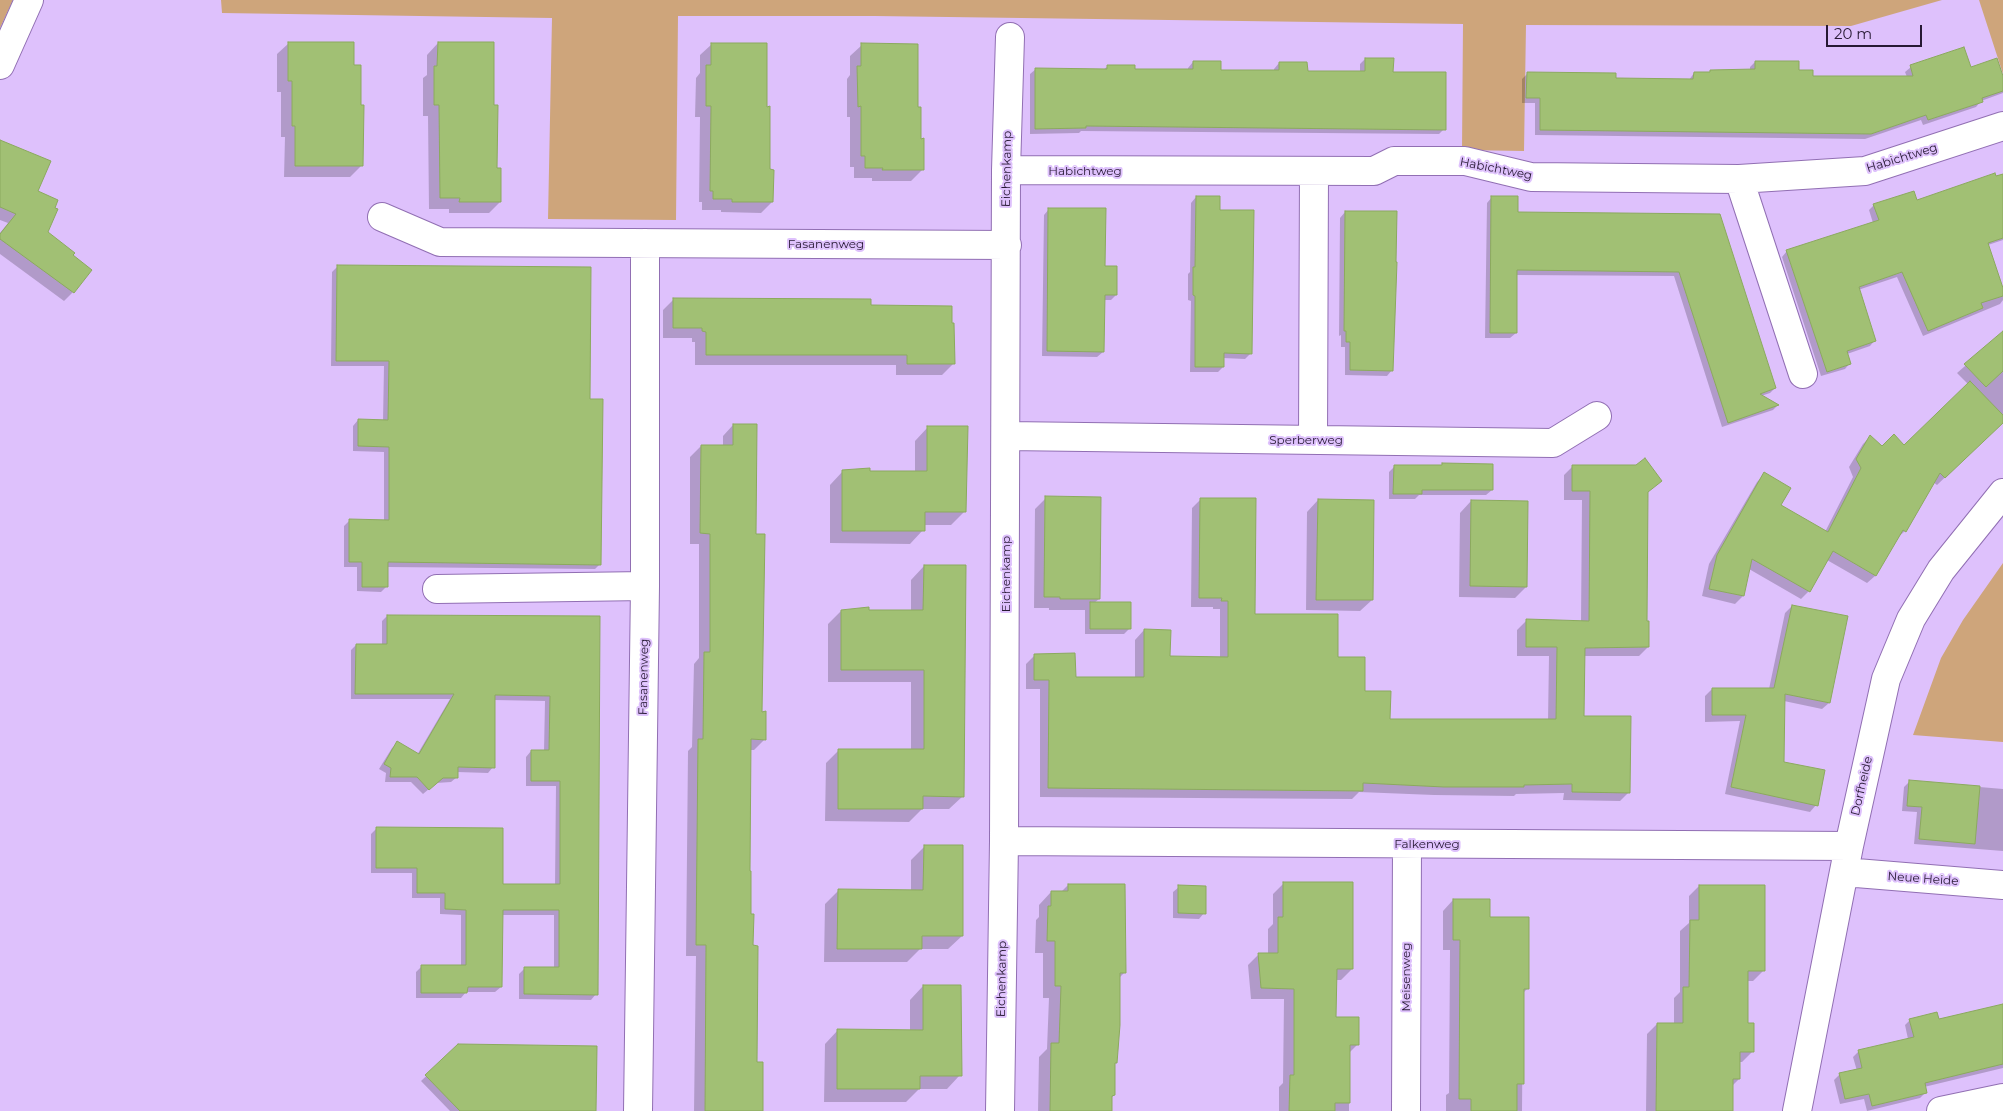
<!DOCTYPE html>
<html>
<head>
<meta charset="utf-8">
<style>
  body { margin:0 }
  #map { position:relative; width:2003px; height:1111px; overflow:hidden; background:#dec1fc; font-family:Montserrat,sans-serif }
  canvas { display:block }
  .scale { position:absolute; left:1826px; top:25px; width:96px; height:22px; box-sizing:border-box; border:2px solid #271934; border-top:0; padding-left:6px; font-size:15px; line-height:18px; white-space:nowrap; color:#271934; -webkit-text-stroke:4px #dec1fc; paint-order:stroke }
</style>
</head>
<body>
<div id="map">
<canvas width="2003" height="1111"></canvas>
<div class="scale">20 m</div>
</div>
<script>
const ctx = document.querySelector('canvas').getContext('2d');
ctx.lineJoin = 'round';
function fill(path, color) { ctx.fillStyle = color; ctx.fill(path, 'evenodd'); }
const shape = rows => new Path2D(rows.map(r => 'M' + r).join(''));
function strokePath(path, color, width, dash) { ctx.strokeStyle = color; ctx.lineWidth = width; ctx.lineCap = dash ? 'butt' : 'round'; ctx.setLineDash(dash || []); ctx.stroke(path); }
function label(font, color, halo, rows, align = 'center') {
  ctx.font = font + ' Montserrat,sans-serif'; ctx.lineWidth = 4; ctx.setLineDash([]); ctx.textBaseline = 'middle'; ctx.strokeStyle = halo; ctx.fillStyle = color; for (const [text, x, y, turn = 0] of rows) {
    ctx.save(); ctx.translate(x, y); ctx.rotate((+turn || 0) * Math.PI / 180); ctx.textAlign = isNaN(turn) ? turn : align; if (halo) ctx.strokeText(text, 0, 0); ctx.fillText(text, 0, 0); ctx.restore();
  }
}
fill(shape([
  [0,0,13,0,0,28],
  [221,0,1942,0,1851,26,1526,25,1524,151,1462,150,1463,24,875,16,678,16,676,220,548,219,552,18,222,13],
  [1979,0,2003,0,2003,74],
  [2003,563,2003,742,1913,735,1941,658,1963,620]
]), '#cea57b');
fill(shape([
  [289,43,353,66,361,166,350,177,284,177,285,137,281,137,281,92,277,92,277,54],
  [438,43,493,106,496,169,500,202,489,213,449,213,449,209,429,209,428,116,423,116,423,78,427,75,427,55],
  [712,44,765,108,772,202,761,213,721,212,721,210,702,210,702,202,699,202,700,117,695,117,696,78,700,73,700,55],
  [862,45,917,108,923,169,911,181,872,181,872,178,854,178,854,167,850,167,850,117,847,117,847,79,850,75,850,56],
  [1365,59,1392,73,1444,129,1439,134,1081,131,1079,133,1030,134,1030,74,1036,69,1103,70,1108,66,1134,70,1188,71,1188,68,1193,62,1220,71,1274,72,1274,69,1279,63,1306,72,1360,73,1360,64],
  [1755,62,1812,77,1907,77,1905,72,1911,67,1970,68,2003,80,2003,93,1981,101,1976,107,1923,125,1921,120,1865,139,1535,135,1535,103,1522,103,1522,79,1527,74,1615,80,1689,80,1694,73,1708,74,1711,71,1750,70,1750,67],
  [0,142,36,192,46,233,71,255,73,292,64,301,0,254,0,233,8,223,0,220],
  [2003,175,2003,240,1988,245,2003,291,2003,300,2000,304,1923,336,1897,277,1858,290,1875,340,1870,346,1847,354,1850,363,1845,369,1821,376,1782,257,1787,251,1873,223,1869,210,1874,205,1916,201],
  [1196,197,1219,211,1251,353,1245,359,1223,358,1223,367,1218,372,1190,372,1191,301,1188,300,1188,274,1190,272,1191,203],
  [1492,197,1517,214,1719,216,1775,388,1770,393,1761,396,1777,406,1773,410,1722,427,1674,276,1516,275,1516,333,1510,338,1485,338,1487,203],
  [1049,209,1104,267,1116,295,1111,300,1103,300,1103,352,1097,357,1042,356,1044,215],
  [1345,212,1395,213,1395,330,1393,332,1392,370,1387,376,1345,375,1345,347,1341,347,1341,335,1339,336,1340,218],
  [338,266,589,400,600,564,595,569,387,567,387,586,381,592,357,591,357,567,344,567,344,526,349,521,384,521,384,452,353,451,353,426,358,420,383,421,384,366,331,366,332,272],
  [674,299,870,307,953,364,942,375,896,375,896,365,695,365,695,342,692,342,692,338,663,338,663,310],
  [2003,333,2003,422,1937,485,1933,482,1905,531,1896,539,1875,576,1867,583,1827,560,1809,591,1801,599,1749,569,1743,596,1735,604,1702,596,1709,564,1757,482,1765,474,1779,506,1825,532,1853,477,1849,467,1863,444,1870,437,1882,448,1904,447,1968,384,1957,373],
  [733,425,755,535,761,713,765,739,754,750,750,750,750,915,756,1063,761,1111,694,1111,696,956,686,956,688,751,692,747,694,664,699,658,699,544,690,544,690,457,701,446,723,446,723,436],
  [928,427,964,512,951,525,923,525,923,530,910,544,830,543,830,485,843,471,915,472,915,441],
  [1573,466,1660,481,1646,493,1645,622,1648,647,1639,656,1584,656,1583,718,1629,792,1620,801,1563,800,1564,793,1516,794,1514,796,1434,795,1359,792,1352,799,1040,797,1040,689,1026,689,1026,664,1035,655,1074,679,1135,678,1135,640,1144,630,1169,658,1220,658,1220,609,1213,609,1213,607,1191,607,1192,508,1201,499,1253,615,1336,658,1389,720,1548,721,1549,656,1517,656,1517,630,1526,621,1581,622,1582,500,1564,500,1564,475],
  [1394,467,1492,490,1486,495,1419,495,1415,499,1389,499,1389,472],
  [1046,498,1099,599,1094,603,1130,628,1124,634,1085,634,1085,610,1049,610,1049,608,1034,608,1035,509],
  [1318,500,1372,600,1360,611,1306,610,1307,512],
  [1471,501,1526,587,1515,598,1459,597,1460,513],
  [924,566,963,796,949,809,922,809,909,822,825,821,826,763,839,750,911,751,911,682,828,682,828,624,841,611,911,611,911,580],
  [1792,606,1829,703,1822,709,1784,701,1783,763,1816,805,1810,812,1725,794,1740,721,1705,722,1705,696,1712,689,1769,689,1785,613],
  [387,616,599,617,596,994,591,1000,519,999,519,974,525,968,554,968,554,915,501,915,501,987,495,992,466,992,461,998,416,998,416,972,422,966,461,966,461,915,440,914,440,898,412,898,412,873,371,873,371,834,376,829,502,885,555,886,556,786,526,786,526,757,531,751,544,751,545,701,494,700,493,767,488,773,457,772,457,777,451,782,436,783,423,794,411,782,385,782,386,773,379,769,392,748,398,743,417,755,450,699,351,699,351,650,356,645,382,645,382,621],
  [1910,781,2003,789,2003,851,1914,844,1917,812,1902,811,1904,787],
  [925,846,962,936,948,949,920,949,907,962,824,962,825,904,838,891,911,891,911,860],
  [1284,883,1352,969,1341,980,1336,980,1335,1018,1357,1045,1349,1053,1349,1111,1279,1111,1279,1087,1283,1083,1284,999,1251,999,1248,965,1259,954,1268,954,1268,929,1273,924,1273,894],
  [1068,885,1124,973,1119,978,1116,1062,1114,1064,1114,1095,1111,1098,1110,1111,1038,1111,1039,1057,1047,1049,1049,998,1043,998,1043,953,1035,953,1036,920,1039,917,1039,905,1051,892,1061,892],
  [1699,886,1763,971,1753,981,1747,981,1747,1025,1752,1052,1742,1062,1739,1062,1739,1079,1732,1086,1731,1111,1646,1111,1647,1034,1657,1024,1674,1024,1674,998,1680,992,1680,931,1689,923,1689,896],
  [1179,887,1204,913,1199,919,1173,918,1173,892],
  [1453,900,1489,918,1528,988,1523,993,1522,1111,1446,1111,1446,1095,1449,1093,1450,950,1443,950,1443,911],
  [923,986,960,1075,947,1089,919,1089,906,1102,824,1102,825,1044,838,1030,910,1031,910,1000],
  [2003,1005,2003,1068,1924,1087,1926,1092,1920,1098,1867,1111,1864,1099,1840,1104,1834,1080,1840,1074,1857,1071,1853,1057,1859,1051,1908,1039,1905,1025,1910,1020,1938,1020],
  [458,1046,595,1111,450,1111,421,1081]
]), '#0003');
const building = shape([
  [288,42,354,42,354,65,361,65,361,105,364,105,363,166,295,166,295,126,292,126,292,81,288,81,288,42],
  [438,42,494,42,494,105,498,105,497,168,501,168,501,202,459,202,460,198,440,198,439,105,434,105,434,66,437,66,438,42],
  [711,43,767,43,767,107,770,106,770,169,774,170,773,202,732,202,732,199,713,199,713,191,710,191,711,106,706,106,706,65,711,65,711,43],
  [861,43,918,44,918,107,921,107,921,139,924,138,924,170,882,170,883,168,865,168,865,156,861,156,861,106,858,107,857,66,861,66,861,43],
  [1964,47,1971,67,1997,58,2003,76,2003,91,1982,98,1983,102,1928,120,1926,115,1871,134,1540,130,1540,98,1526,98,1527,72,1616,73,1616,78,1693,79,1694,72,1710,72,1710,70,1755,69,1755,61,1799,61,1799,70,1813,70,1813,76,1913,76,1910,65,1964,47],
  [1365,58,1394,58,1393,72,1446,72,1446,130,1086,126,1086,128,1035,129,1035,68,1107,69,1107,65,1135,65,1135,69,1193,69,1193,61,1221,61,1221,70,1279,70,1279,62,1307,62,1308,71,1365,71,1365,58],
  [0,140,51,161,38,191,58,200,55,208,58,209,48,232,75,253,73,255,92,270,74,293,0,239,0,234,16,214,0,207,0,140],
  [1995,173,1996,176,2003,174,2003,238,1988,243,2003,288,2003,296,1981,303,1983,308,1928,331,1902,272,1859,287,1876,341,1847,351,1851,364,1827,372,1786,250,1879,220,1873,204,1914,191,1917,200,1995,173],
  [1196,196,1220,196,1220,210,1254,210,1252,354,1224,353,1224,367,1195,367,1195,296,1193,295,1193,267,1195,267,1196,196],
  [1491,196,1518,196,1518,212,1720,214,1776,388,1760,394,1779,405,1728,423,1679,272,1517,270,1517,333,1490,333,1491,196],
  [1048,208,1106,208,1105,266,1117,266,1117,295,1105,295,1104,352,1047,351,1048,208],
  [1345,211,1397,211,1396,262,1397,262,1393,371,1350,370,1350,342,1346,342,1346,331,1344,331,1345,211],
  [337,265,591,267,590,399,603,399,601,565,388,562,388,587,362,587,362,562,349,562,349,519,389,520,389,447,358,446,358,419,388,420,389,361,336,361,337,265],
  [673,298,871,299,871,305,952,306,952,323,954,323,955,364,907,364,907,355,706,355,706,332,702,331,702,328,673,328,673,298],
  [2003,331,2003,371,1986,387,1964,364,2003,331],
  [1970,381,2003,415,2003,423,1945,478,1940,473,1906,532,1903,530,1876,576,1833,551,1810,592,1752,559,1744,596,1709,589,1717,555,1764,472,1791,488,1781,505,1828,532,1861,468,1856,459,1870,435,1882,446,1894,434,1904,445,1970,381],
  [733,424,757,424,756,534,765,534,762,712,766,711,766,740,751,739,750,871,751,871,751,914,754,914,753,945,758,946,757,1062,763,1062,763,1111,705,1111,706,945,696,945,698,739,703,739,704,652,710,652,710,534,700,533,701,445,733,445,733,424],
  [927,426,968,426,966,512,925,512,925,531,842,531,842,470,870,468,870,471,927,471,927,426],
  [1645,458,1662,481,1648,492,1647,621,1649,621,1649,647,1585,648,1584,716,1631,716,1630,793,1572,792,1572,784,1524,785,1524,787,1444,787,1363,783,1363,791,1048,788,1049,680,1034,680,1034,654,1075,653,1076,677,1144,677,1144,629,1171,630,1170,656,1228,657,1228,601,1221,601,1222,598,1199,598,1200,498,1256,498,1255,614,1338,614,1338,657,1365,657,1365,691,1391,691,1390,719,1556,719,1557,647,1526,647,1526,619,1589,621,1590,491,1572,491,1572,465,1636,465,1645,458],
  [1442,463,1493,464,1493,490,1422,490,1422,494,1393,494,1394,465,1442,465,1442,463],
  [1045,496,1101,497,1100,599,1060,599,1060,597,1044,597,1045,496],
  [1318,499,1374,500,1373,600,1316,600,1318,499],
  [1471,500,1528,501,1527,587,1470,586,1471,500],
  [924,565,966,565,964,797,923,796,923,809,838,809,838,749,924,749,924,670,841,670,841,610,869,607,869,610,923,610,924,565],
  [1090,602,1131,602,1131,629,1090,629,1090,602],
  [1792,605,1848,616,1830,703,1785,694,1784,762,1825,770,1818,806,1731,787,1746,715,1712,715,1712,688,1774,688,1792,605],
  [387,615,600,616,598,995,524,994,524,967,559,967,559,910,503,910,502,987,468,987,467,993,421,993,421,965,466,965,466,910,445,909,445,893,417,893,417,868,376,868,376,827,503,828,503,884,560,884,560,781,531,781,531,750,549,750,550,696,495,695,495,768,458,767,458,778,443,778,429,790,417,777,390,777,391,768,384,764,397,741,419,754,454,694,355,694,356,644,387,644,387,615],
  [1909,780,1980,786,1975,844,1919,839,1922,807,1907,806,1909,780],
  [924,845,963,845,963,936,922,936,922,949,837,949,838,889,923,890,924,845],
  [1283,882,1353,882,1353,969,1337,969,1336,1017,1359,1017,1359,1045,1350,1045,1350,1103,1335,1103,1335,1111,1289,1111,1290,1075,1294,1075,1294,989,1261,988,1258,953,1278,953,1278,917,1283,917,1283,882],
  [1068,884,1125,884,1126,973,1120,973,1120,1025,1117,1063,1115,1063,1115,1095,1112,1096,1112,1111,1050,1111,1051,1043,1059,1043,1061,986,1055,986,1055,941,1047,941,1048,906,1051,906,1051,891,1068,891,1068,884],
  [1178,885,1206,886,1206,914,1178,913,1178,885],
  [1699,885,1765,885,1765,971,1748,971,1748,1023,1754,1023,1754,1052,1740,1052,1740,1079,1733,1079,1733,1111,1656,1111,1657,1023,1683,1023,1683,987,1689,987,1690,920,1699,920,1699,885],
  [1453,899,1490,899,1490,917,1529,917,1529,989,1524,989,1524,1084,1517,1084,1517,1111,1471,1111,1471,1099,1459,1099,1460,940,1453,940,1453,899],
  [923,985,961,985,962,1076,920,1076,920,1089,837,1089,837,1029,923,1030,923,985],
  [2003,1004,2003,1064,1925,1083,1927,1093,1872,1106,1869,1094,1845,1099,1839,1073,1862,1068,1858,1050,1914,1037,1909,1019,1937,1012,1939,1019,2003,1004],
  [458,1044,597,1046,596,1111,460,1111,425,1075,458,1044]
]);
fill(building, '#a1c074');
strokePath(building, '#8ba95e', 1);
const minor = shape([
  [0,65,29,0],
  [1006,170,1374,171,1394,161,1465,161,1531,177,1739,179,1865,171,2003,126],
  [1739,179,1803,374],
  [382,217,440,242,1007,245],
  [1007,436,1553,443,1597,416],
  [1313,440,1314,172],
  [437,589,645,586],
  [1004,841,1849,846],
  [1844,872,2003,885],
  [638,1111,645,586,645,243],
  [1000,1111,1004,841,1006,170,1010,37],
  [1406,1111,1407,844],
  [1797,1111,1849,846,1886,679,1911,619,1941,570,2003,493],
  [1941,1111,2003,1098]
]);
strokePath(minor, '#916fb3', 30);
strokePath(minor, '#fff', 28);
label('12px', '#271934', '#dec1fc', [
  ["Habichtweg",1902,158,-17],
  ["Eichenkamp",1007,169,-89],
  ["Habichtweg",1496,169,11],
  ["Habichtweg",1085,171],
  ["Fasanenweg",826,244],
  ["Sperberweg",1306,440],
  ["Eichenkamp",1006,574,-90],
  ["Fasanenweg",644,677,-89],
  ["Dorfheide",1862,786,-77],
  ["Falkenweg",1427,844],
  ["Neue Heide",1923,879,4],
  ["Meisenweg",1406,977,-90],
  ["Eichenkamp",1002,979,-89]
]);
</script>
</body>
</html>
